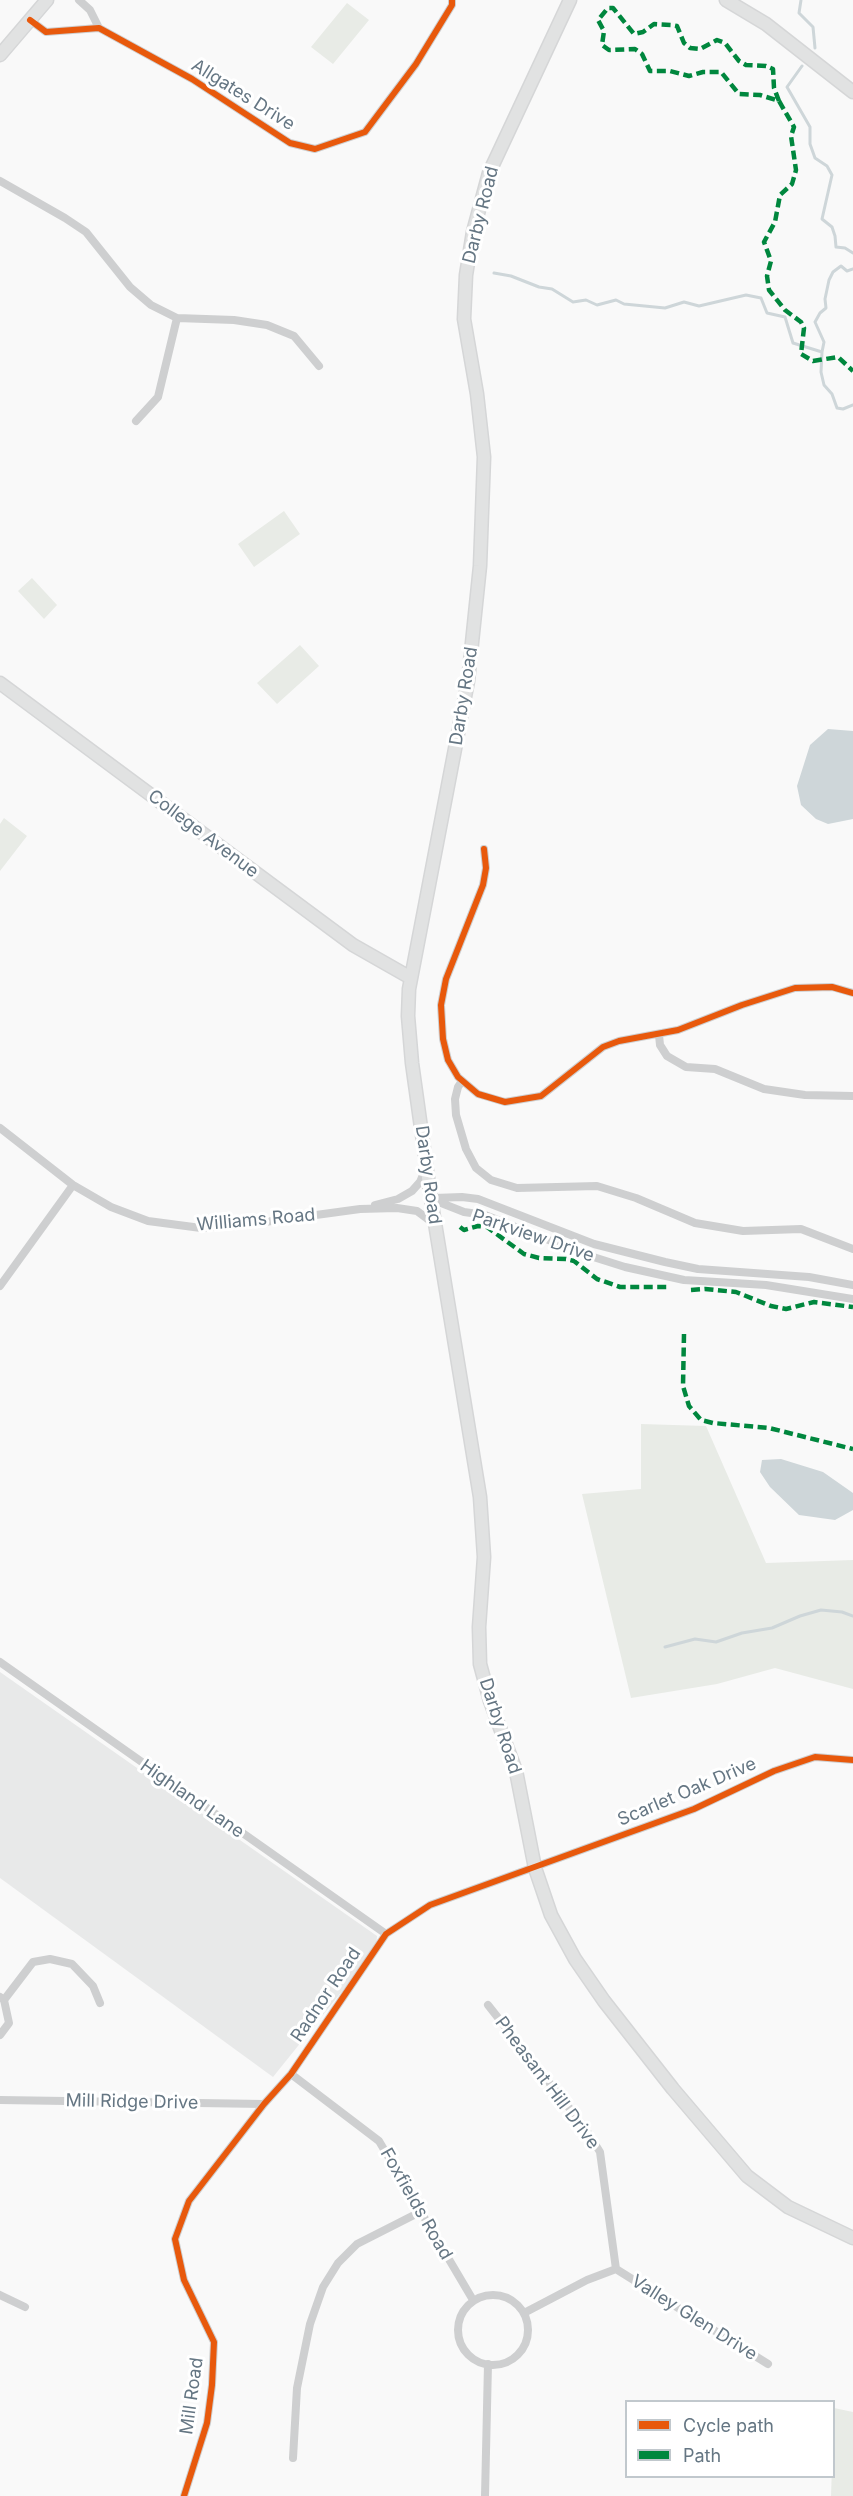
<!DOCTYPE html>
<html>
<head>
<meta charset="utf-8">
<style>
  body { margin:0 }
  #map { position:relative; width:853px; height:2496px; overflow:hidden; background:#f9f9f9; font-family:Inter,sans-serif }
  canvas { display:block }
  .legend { position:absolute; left:625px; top:2400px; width:210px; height:78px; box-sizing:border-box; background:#fff; border:2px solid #c1c8cd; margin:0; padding:8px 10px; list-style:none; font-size:18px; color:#657683 }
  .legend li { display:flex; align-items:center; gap:12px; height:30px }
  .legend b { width:30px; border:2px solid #c1c8cd }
</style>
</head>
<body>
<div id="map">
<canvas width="853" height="2496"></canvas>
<ul class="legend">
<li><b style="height:8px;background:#e8590c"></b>Cycle path</li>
<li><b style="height:8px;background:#00873e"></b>Path</li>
</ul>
</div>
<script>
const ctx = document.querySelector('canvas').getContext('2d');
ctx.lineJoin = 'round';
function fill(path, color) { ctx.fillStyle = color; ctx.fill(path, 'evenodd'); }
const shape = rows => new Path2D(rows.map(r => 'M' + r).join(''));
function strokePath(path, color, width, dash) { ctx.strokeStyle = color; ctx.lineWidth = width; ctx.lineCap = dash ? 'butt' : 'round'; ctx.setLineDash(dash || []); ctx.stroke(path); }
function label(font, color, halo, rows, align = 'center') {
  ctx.font = font + ' Inter,sans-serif'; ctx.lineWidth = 6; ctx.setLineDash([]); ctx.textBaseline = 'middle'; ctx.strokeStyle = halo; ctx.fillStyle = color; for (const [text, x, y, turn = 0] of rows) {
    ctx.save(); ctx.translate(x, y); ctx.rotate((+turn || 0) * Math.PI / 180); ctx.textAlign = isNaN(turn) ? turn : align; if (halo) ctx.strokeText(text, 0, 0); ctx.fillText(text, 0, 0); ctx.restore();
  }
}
fill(shape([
  [0,1672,377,1936,376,1949,273,2077,0,1878]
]), '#e8e9e9');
fill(shape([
  [347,3,369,20,333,64,311,47],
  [284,511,300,534,254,567,238,544],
  [32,578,57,605,44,619,18,591],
  [300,645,319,666,277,704,257,683],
  [4,818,27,836,0,871,0,824],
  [641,1424,706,1426,766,1563,853,1560,853,1689,775,1668,717,1684,631,1698,582,1494,641,1489],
  [834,2408,853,2412,853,2496,831,2496]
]), '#e8ebe6');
fill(shape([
  [828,729,853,731,853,819,828,824,816,819,801,805,797,786,810,745],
  [781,1459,823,1472,853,1493,853,1510,835,1520,799,1515,770,1487,760,1472,762,1460]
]), '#ced6d9');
strokePath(shape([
  [801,0,799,13,813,27,815,48],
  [802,66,787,87,810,127,810,144,815,158,827,166,832,175,822,219,832,227,835,236,836,247,845,248,853,253],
  [494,273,511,276,539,287,552,289,573,302,586,300,597,305,616,300,624,304,665,308,684,302,699,306,746,295,761,298,767,313,785,317,793,343,822,352,821,372,824,385,832,394,837,408,843,409,853,405],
  [822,352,824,342,815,322,820,313,826,308,825,299,829,280,833,272,841,266,847,271,853,269],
  [665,1647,695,1639,716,1642,742,1633,772,1628,800,1616,821,1610,842,1612,853,1616]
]), '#ced6d9', 3);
const secondary = shape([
  [570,0,489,173,473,232,466,275,464,319,477,394,484,457,480,566,468,681,409,989,408,1016,412,1063,431,1199,480,1497,484,1557,479,1627,480,1664,490,1701,516,1771,535,1868,551,1915,575,1959,604,2001,673,2089,747,2176,788,2207,853,2238],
  [726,0,766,24,853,92],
  [0,55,47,0],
  [0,683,353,945,411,978]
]);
strokePath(secondary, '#d5d6d7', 15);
strokePath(shape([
  [79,0,90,10,99,28],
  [30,20,46,32,99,28,192,79,290,143,315,149,365,132,416,64,452,5,452,0],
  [0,181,65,218,86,232,130,287,151,305,177,318,234,320,267,325,294,336,319,366],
  [136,421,158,397,177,318],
  [484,849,486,868,483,885,446,979,441,1005,443,1039,448,1060,458,1077,478,1094,505,1102,541,1096,603,1047,619,1041,678,1030,742,1005,795,988,832,987,853,993],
  [659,1035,660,1045,667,1056,686,1067,715,1069,764,1089,805,1095,853,1096],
  [462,1081,458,1087,455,1099,456,1115,466,1149,476,1168,491,1180,517,1188,597,1186,636,1198,695,1223,743,1231,801,1229,853,1249],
  [0,1128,73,1185,111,1207,148,1221,201,1228,250,1224,360,1209,397,1208,417,1211,429,1220,434,1227],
  [434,1198,462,1197,478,1199,594,1244,665,1262,698,1269,809,1277,853,1285],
  [431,1199,464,1212,485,1215,587,1255,625,1267,684,1280,766,1285,853,1299],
  [375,1205,398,1199,412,1191,420,1182,425,1170],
  [0,1286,73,1185],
  [0,1662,386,1934],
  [4,2000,33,1962,50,1959,72,1964,93,1986,100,2003],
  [488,2005,585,2128,600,2152,616,2269],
  [0,2035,9,2023,4,2000,0,1997],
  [291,2074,379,2141,473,2300],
  [0,2100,264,2104],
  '458 2330a35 35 0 1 1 70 0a35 35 0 1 1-70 0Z',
  [0,2295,25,2307],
  [524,2313,587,2280,616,2269,768,2364],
  [293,2458,297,2388,310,2324,323,2287,338,2263,357,2244,420,2212],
  [184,2496,207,2423,212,2385,214,2342,184,2280,175,2239,189,2201,264,2104,291,2074,386,1934,430,1905,694,1809,774,1771,815,1757,853,1760],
  [485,2496,488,2364]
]), '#cecfd0', 8);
strokePath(secondary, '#e1e2e2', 12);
strokePath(shape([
  [779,101,774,88,773,69,766,66,746,65,739,61,725,43,717,40,700,49,690,48,684,43,677,26,672,25,654,24,643,32,634,34,613,8,608,8,598,20,604,31,602,45,609,50,635,49,642,54,650,71,670,71,689,76,703,72,721,72,739,94,760,95,779,101,794,127,791,136,796,170,792,184,780,195,775,222,764,242,771,261,767,276,769,290,785,310,801,322,804,328,801,354,813,361,838,357,853,371],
  [460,1227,464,1230,478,1226,487,1227,524,1254,539,1258,566,1259,574,1261,597,1279,620,1287,670,1287],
  [691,1290,705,1289,736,1292,771,1306,786,1309,814,1302,853,1307],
  [684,1334,683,1386,689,1406,701,1420,713,1423,769,1428,853,1449]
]), '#00873e', 4.5, [9, 4.5]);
strokePath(shape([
  [30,20,46,32,99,28,192,79,290,143,315,149,365,132,416,64,452,5,452,0],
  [484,849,486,868,483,885,446,979,441,1005,443,1039,448,1060,458,1077,478,1094,505,1102,541,1096,603,1047,619,1041,678,1030,742,1005,795,988,832,987,853,993],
  [184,2496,207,2423,212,2385,214,2342,184,2280,175,2239,189,2201,264,2104,291,2074,386,1934,430,1905,694,1809,774,1771,815,1757,853,1760]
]), '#e8590c', 6);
label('18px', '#657683', '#fff', [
  ["Allgates Drive",243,95,32],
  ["Darby Road",481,215,-76],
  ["Darby Road",464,696,-81],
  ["College Avenue",203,834,37],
  ["Darby Road",428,1175,82],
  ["Williams Road",256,1220,-5],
  ["Parkview Drive",533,1236,19],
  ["Darby Road",500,1726,72],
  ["Scarlet Oak Drive",687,1792,-23],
  ["Highland Lane",192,1799,35],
  ["Radnor Road",326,1995,-56],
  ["Pheasant Hill Drive",547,2083,53],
  ["Mill Ridge Drive",132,2102,1],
  ["Foxfields Road",416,2204,60],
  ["Valley Glen Drive",694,2318,32],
  ["Mill Road",192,2396,-82]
]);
</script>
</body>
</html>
